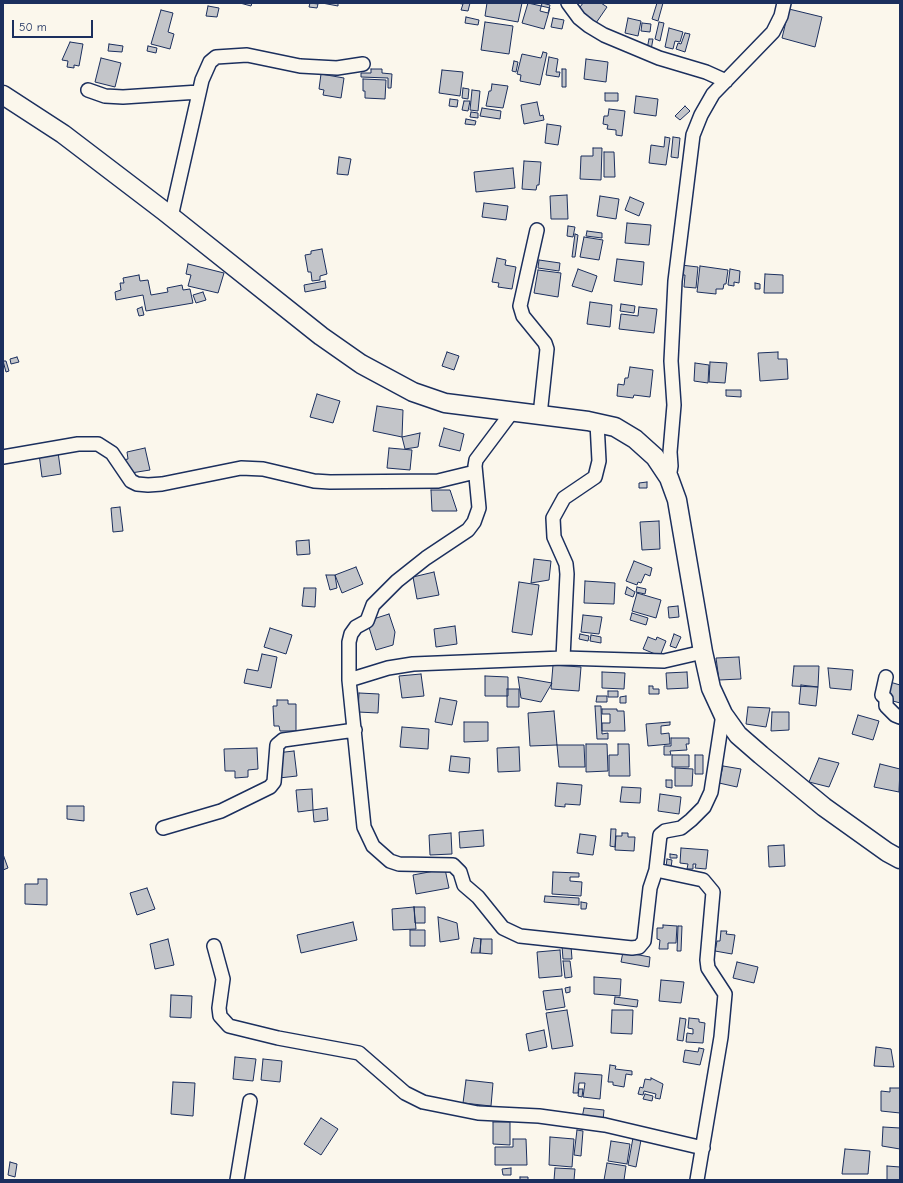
<!DOCTYPE html>
<html>
<head>
<meta charset="utf-8">
<style>
  body { margin:0 }
  #map { position:relative; width:903px; height:1183px; overflow:hidden; background:#fbf7ec; font-family:"Comic Neue",sans-serif }
  canvas { display:block }
  .frame { position:absolute; inset:0; border:4px solid #1b2f5e; pointer-events:none }
  .scale { position:absolute; left:12px; top:20px; width:81px; height:18px; box-sizing:border-box; border:2px solid #1b2f5e; border-top:0; padding-left:5px; font-size:12px; line-height:14px; white-space:nowrap; color:#1b2f5e; -webkit-text-stroke:3px #fbf7ec; paint-order:stroke }
</style>
</head>
<body>
<div id="map">
<canvas width="903" height="1183"></canvas>
<div class="frame"></div>
<div class="scale">50 m</div>
</div>
<script>
const ctx = document.querySelector('canvas').getContext('2d');
ctx.lineJoin = 'round';
function fill(path, color) { ctx.fillStyle = color; ctx.fill(path, 'evenodd'); }
const shape = rows => new Path2D(rows.map(r => 'M' + r).join(''));
function strokePath(path, color, width, dash) { ctx.strokeStyle = color; ctx.lineWidth = width; ctx.lineCap = dash ? 'butt' : 'round'; ctx.setLineDash(dash || []); ctx.stroke(path); }
const building = shape([
  [240,3,252,3,251,6,240,3],
  [310,3,318,4,317,8,309,7,310,3],
  [322,3,338,3,338,6,322,3],
  [456,3,470,3,468,11,461,10,463,4,456,3],
  [487,3,522,3,518,22,485,16,487,3],
  [528,3,550,8,544,29,522,23,528,3],
  [542,3,550,5,548,13,540,11,542,3],
  [583,3,601,3,607,7,596,23,578,10,583,3],
  [657,3,663,3,658,21,652,19,657,3],
  [208,6,219,8,217,17,206,16,208,6],
  [789,9,822,17,815,47,782,38,789,9],
  [161,10,173,13,168,32,174,34,170,49,151,44,161,10],
  [466,17,479,20,478,25,465,23,466,17],
  [553,18,564,20,562,29,551,27,553,18],
  [628,18,641,21,638,36,625,33,628,18],
  [485,22,513,26,509,54,481,50,485,22],
  [659,22,664,23,660,41,655,39,659,22],
  [642,23,651,24,650,32,641,31,642,23],
  [669,28,683,32,680,42,675,41,673,49,665,47,669,28],
  [685,33,690,34,685,52,676,49,678,43,681,44,685,33],
  [649,39,653,39,651,50,647,49,649,39],
  [70,42,83,44,79,66,74,65,74,68,67,67,68,61,62,60,70,42],
  [109,44,123,46,122,52,108,51,109,44],
  [148,46,157,48,156,53,147,51,148,46],
  [543,52,547,53,540,85,520,81,521,75,517,74,522,54,541,58,543,52],
  [549,57,558,59,556,72,560,72,559,77,546,75,549,57],
  [101,58,121,63,115,87,95,82,101,58],
  [586,59,608,62,606,82,584,79,586,59],
  [514,61,518,62,516,72,512,71,514,61],
  [371,69,382,69,382,73,392,74,391,88,388,88,388,78,361,77,361,73,371,73,371,69],
  [562,69,566,69,566,87,562,87,562,69],
  [442,70,463,72,460,96,439,93,442,70],
  [321,74,344,78,341,98,323,95,324,90,319,89,321,74],
  [363,79,386,80,385,99,365,98,365,91,363,91,363,79],
  [492,84,508,86,503,108,486,106,489,91,491,91,492,84],
  [463,88,469,89,468,99,462,98,463,88],
  [472,90,480,91,478,111,470,110,472,90],
  [605,93,618,93,618,101,605,101,605,93],
  [636,96,658,99,656,116,634,113,636,96],
  [450,99,458,100,457,107,449,106,450,99],
  [464,101,470,101,468,111,462,110,464,101],
  [537,102,540,116,543,115,544,120,524,124,521,105,537,102],
  [685,106,690,111,680,120,675,116,685,106],
  [482,108,501,111,500,119,480,116,482,108],
  [609,109,625,111,622,136,616,135,616,130,607,129,608,125,603,124,604,116,608,116,609,109],
  [471,112,478,113,478,118,470,117,471,112],
  [466,119,476,121,475,125,465,124,466,119],
  [547,124,561,126,558,145,545,143,547,124],
  [665,137,670,138,666,165,649,163,651,145,664,147,665,137],
  [673,137,680,138,678,158,671,157,673,137],
  [593,148,602,148,601,180,580,179,581,156,593,156,593,148],
  [604,152,614,152,615,177,604,177,604,152],
  [339,157,351,159,348,175,337,174,339,157],
  [524,161,541,162,539,185,537,185,536,190,522,189,524,161],
  [513,168,515,188,476,192,474,172,513,168],
  [567,195,568,219,551,219,550,196,567,195],
  [600,196,619,199,616,219,597,216,600,196],
  [630,197,644,203,639,216,625,210,630,197],
  [484,203,508,206,506,220,482,217,484,203],
  [627,223,651,225,649,245,625,243,627,223],
  [568,226,575,227,573,237,567,236,568,226],
  [587,231,602,233,602,238,586,236,587,231],
  [575,234,578,235,575,257,572,257,575,234],
  [584,237,603,240,599,260,580,257,584,237],
  [322,249,327,274,320,276,320,280,312,281,311,272,308,272,305,255,311,254,311,251,322,249],
  [497,258,506,260,505,265,516,267,512,289,498,287,499,283,492,282,497,258],
  [617,259,644,262,642,285,614,281,617,259],
  [539,260,560,263,559,271,538,268,539,260],
  [188,264,224,273,218,293,188,286,191,275,186,274,188,264],
  [681,265,698,267,696,288,684,287,685,275,680,275,681,265],
  [700,266,728,270,726,284,724,284,723,289,716,289,716,294,697,292,700,266],
  [578,269,597,276,592,292,572,286,578,269],
  [730,269,740,271,739,283,734,282,734,286,728,285,730,269],
  [538,270,561,273,558,297,534,293,538,270],
  [765,274,783,275,783,293,764,293,765,274],
  [139,275,140,281,148,280,151,295,168,292,167,288,182,285,183,290,190,289,193,303,146,311,143,295,116,300,115,292,121,290,120,283,124,283,123,278,139,275],
  [325,281,326,288,305,292,304,285,325,281],
  [755,283,760,284,760,289,755,289,755,283],
  [203,292,206,300,196,303,193,295,203,292],
  [590,302,612,305,610,327,587,324,590,302],
  [621,304,635,306,634,313,620,311,621,304],
  [142,307,144,315,139,316,137,309,142,307],
  [639,307,657,309,654,333,619,329,621,314,638,316,639,307],
  [447,352,459,356,454,370,442,366,447,352],
  [778,352,778,359,787,359,788,379,760,381,758,353,778,352],
  [17,357,19,362,11,364,10,359,17,357],
  [3,361,6,361,9,371,6,372,3,361],
  [710,362,727,363,725,383,709,382,710,362],
  [695,363,709,365,708,383,694,381,695,363],
  [630,367,653,370,650,397,634,395,633,398,617,396,618,384,624,385,625,378,628,378,630,367],
  [726,390,741,390,741,397,726,396,726,390],
  [317,394,340,401,333,423,310,417,317,394],
  [377,406,403,410,402,437,373,431,377,406],
  [444,428,464,434,460,451,439,446,444,428],
  [420,433,418,447,405,449,402,437,420,433],
  [145,448,150,470,131,473,123,460,128,459,127,452,145,448],
  [389,448,412,450,410,470,387,468,389,448],
  [58,452,61,474,42,477,39,454,58,452],
  [647,482,647,488,639,488,639,483,647,482],
  [431,490,450,490,457,511,432,511,431,490],
  [120,507,123,531,113,532,111,508,120,507],
  [659,521,660,549,642,550,640,522,659,521],
  [309,540,310,554,297,555,296,541,309,540],
  [534,559,551,561,549,580,531,583,534,559],
  [634,561,652,568,650,576,645,574,641,583,638,582,637,585,626,581,634,561],
  [356,567,363,584,342,593,335,575,356,567],
  [434,572,439,595,417,599,413,577,434,572],
  [326,575,335,575,337,588,330,590,326,575],
  [585,581,615,583,614,604,584,603,585,581],
  [519,582,539,585,532,635,512,632,519,582],
  [627,587,635,592,633,597,625,594,627,587],
  [637,587,646,589,645,594,636,592,637,587],
  [304,588,316,588,315,607,302,606,304,588],
  [637,593,661,600,656,618,632,611,637,593],
  [678,606,679,617,669,618,668,607,678,606],
  [632,613,648,618,646,625,630,620,632,613],
  [389,614,395,632,393,645,376,650,367,621,389,614],
  [583,615,602,617,599,634,581,632,583,615],
  [455,626,457,644,436,647,434,629,455,626],
  [270,628,292,635,286,654,264,647,270,628],
  [580,634,589,636,588,641,579,639,580,634],
  [674,634,681,637,676,648,670,646,674,634],
  [591,635,601,637,601,643,590,641,591,635],
  [648,637,656,640,657,637,666,641,660,656,643,649,648,637],
  [262,654,277,657,271,688,244,683,247,669,258,671,262,654],
  [739,657,741,679,719,680,716,658,739,657],
  [553,665,581,667,579,691,551,689,553,665],
  [794,666,819,666,818,687,792,686,794,666],
  [828,668,853,670,851,690,830,688,828,668],
  [602,672,625,673,624,689,602,688,602,672],
  [687,672,688,688,667,689,666,673,687,672],
  [421,674,424,696,402,698,399,676,421,674],
  [485,676,508,677,508,696,485,696,485,676],
  [518,677,552,683,541,702,521,698,518,677],
  [890,682,900,685,900,703,886,699,890,682],
  [801,685,818,687,816,706,799,704,801,685],
  [649,686,653,686,653,689,659,689,659,694,649,694,649,686],
  [507,689,519,689,519,707,507,707,507,689],
  [608,691,618,691,618,697,608,697,608,691],
  [359,693,379,694,378,713,358,712,359,693],
  [597,696,607,696,607,702,596,702,597,696],
  [626,696,626,703,620,703,620,697,626,696],
  [440,698,457,701,452,725,435,722,440,698],
  [277,700,288,700,288,704,296,704,296,731,280,731,279,726,274,726,273,706,277,706,277,700],
  [595,706,601,706,602,734,608,733,608,739,597,739,595,706],
  [748,707,770,708,766,727,746,724,748,707],
  [602,709,617,709,617,711,624,711,625,731,602,731,602,723,610,723,610,714,602,714,602,709],
  [554,711,557,745,530,746,528,713,554,711],
  [772,712,789,712,789,730,771,731,772,712],
  [858,715,879,721,873,740,852,734,858,715],
  [464,722,488,722,488,741,464,742,464,722],
  [670,722,670,725,661,726,661,734,669,733,670,744,648,746,646,724,670,722],
  [402,727,429,729,428,749,400,747,402,727],
  [671,738,689,738,689,744,686,744,687,750,670,751,671,755,664,755,664,746,671,746,671,738],
  [586,744,607,744,608,771,586,772,586,744],
  [618,744,629,744,630,776,609,776,609,755,618,755,618,744],
  [557,745,584,745,585,767,559,767,557,745],
  [519,747,520,771,498,772,497,748,519,747],
  [257,748,258,769,248,770,248,777,235,778,235,771,225,771,224,749,257,748],
  [294,751,297,776,279,778,276,753,294,751],
  [672,755,689,755,689,767,672,767,672,755],
  [695,755,703,755,703,774,695,774,695,755],
  [451,756,470,758,469,773,449,771,451,756],
  [819,758,839,763,829,787,809,782,819,758],
  [880,764,900,769,899,792,874,787,880,764],
  [723,766,741,769,737,787,719,783,723,766],
  [675,768,693,769,692,786,675,786,675,768],
  [666,780,672,780,672,788,666,787,666,780],
  [557,783,582,785,580,805,565,804,565,807,555,806,557,783],
  [622,787,641,788,640,803,620,802,622,787],
  [312,789,313,810,298,812,296,790,312,789],
  [660,794,681,797,679,814,658,811,660,794],
  [67,806,84,806,84,821,67,819,67,806],
  [327,808,328,820,314,822,313,810,327,808],
  [611,829,616,829,615,847,610,846,611,829],
  [483,830,484,846,460,848,459,832,483,830],
  [451,833,452,854,430,855,429,835,451,833],
  [622,833,628,833,628,837,635,837,634,851,615,850,616,836,622,836,622,833],
  [580,834,596,836,593,855,577,853,580,834],
  [784,845,785,866,769,867,768,846,784,845],
  [681,848,708,850,706,869,695,868,696,864,693,864,693,869,687,869,688,864,680,863,681,848],
  [670,854,677,855,677,858,670,858,670,854],
  [4,857,8,868,3,870,3,858,4,857],
  [667,859,672,860,671,868,666,867,667,859],
  [445,869,449,888,416,894,413,875,445,869],
  [553,872,579,873,579,877,570,877,570,881,582,882,581,896,552,894,553,872],
  [38,879,47,879,47,905,25,904,25,884,38,884,38,879],
  [147,888,155,909,137,915,130,893,147,888],
  [545,896,579,898,579,905,544,902,545,896],
  [581,902,587,903,586,909,581,909,581,902],
  [414,907,416,929,393,930,392,909,414,907],
  [414,907,425,907,425,923,415,923,414,907],
  [438,917,457,923,459,939,440,942,438,917],
  [353,922,357,940,301,953,297,935,353,922],
  [663,925,677,926,676,943,668,943,668,949,659,949,660,940,657,939,657,928,663,928,663,925],
  [678,926,682,926,681,951,677,951,678,926],
  [410,930,425,930,425,946,410,946,410,930],
  [721,931,727,931,726,934,735,935,732,954,715,951,717,941,720,941,721,931],
  [474,938,481,939,480,953,471,953,474,938],
  [168,939,174,965,155,969,150,944,168,939],
  [481,939,492,939,492,954,480,953,481,939],
  [562,946,571,946,572,959,563,959,562,946],
  [560,950,562,976,539,978,537,952,560,950],
  [623,952,650,957,649,967,621,962,623,952],
  [563,961,570,961,572,977,565,978,563,961],
  [737,962,758,967,754,983,733,978,737,962],
  [594,977,621,979,620,996,594,994,594,977],
  [661,980,684,982,681,1003,659,1001,661,980],
  [570,987,570,992,566,993,565,988,570,987],
  [562,989,565,1007,546,1010,543,991,562,989],
  [171,995,192,996,191,1018,170,1017,171,995],
  [615,997,638,1000,637,1007,614,1004,615,997],
  [567,1010,573,1046,552,1049,546,1013,567,1010],
  [612,1010,633,1010,632,1034,611,1033,612,1010],
  [680,1018,686,1019,683,1041,677,1040,680,1018],
  [689,1018,699,1019,699,1022,705,1023,703,1043,686,1042,687,1033,693,1034,693,1029,688,1028,689,1018],
  [544,1030,547,1047,529,1051,526,1034,544,1030],
  [876,1047,891,1049,894,1067,874,1066,876,1047],
  [699,1048,704,1049,700,1065,683,1062,685,1050,698,1052,699,1048],
  [235,1057,256,1059,253,1081,233,1079,235,1057],
  [263,1059,282,1061,280,1082,261,1080,263,1059],
  [610,1065,616,1066,615,1069,632,1071,632,1075,626,1074,624,1087,613,1085,613,1082,608,1082,610,1065],
  [575,1073,602,1075,600,1099,583,1097,585,1083,579,1083,578,1093,573,1093,575,1073],
  [651,1078,663,1084,660,1099,655,1098,656,1094,644,1091,643,1095,638,1094,640,1087,643,1088,645,1079,651,1080,651,1078],
  [466,1080,493,1083,491,1106,463,1103,466,1080],
  [173,1082,195,1083,193,1116,171,1114,173,1082],
  [890,1088,900,1088,900,1113,881,1111,881,1091,890,1092,890,1088],
  [579,1089,583,1089,582,1097,578,1096,579,1089],
  [645,1094,653,1096,652,1101,643,1099,645,1094],
  [584,1108,604,1110,603,1120,582,1118,584,1108],
  [321,1118,338,1129,321,1155,304,1144,321,1118],
  [493,1122,510,1122,510,1145,493,1144,493,1122],
  [883,1127,900,1128,900,1149,882,1146,883,1127],
  [577,1130,583,1131,581,1156,574,1155,577,1130],
  [550,1137,574,1139,572,1167,549,1165,550,1137],
  [633,1138,641,1140,636,1167,628,1165,633,1138],
  [513,1139,526,1139,527,1165,495,1165,495,1147,513,1147,513,1139],
  [611,1141,630,1144,627,1164,608,1161,611,1141],
  [845,1149,870,1151,868,1174,842,1174,845,1149],
  [10,1162,17,1164,15,1177,8,1175,10,1162],
  [607,1163,626,1166,624,1180,604,1180,607,1163],
  [887,1166,900,1167,900,1180,887,1180,887,1166],
  [511,1168,511,1175,503,1175,502,1169,511,1168],
  [555,1168,575,1169,574,1180,554,1180,555,1168],
  [520,1177,528,1177,528,1180,520,1180,520,1177]
]);
fill(building, '#c3c5c9');
strokePath(building, '#1b2f5e', 1);
const street = shape([
  [568,3,579,18,589,26,604,35,659,58,706,72,726,81],
  [88,90,105,96,123,97,199,92],
  [171,217,202,80,210,62,216,57,247,55,300,66,337,68,363,64],
  [537,230,520,306,523,316,545,343,547,349,540,415],
  [512,412,476,460,475,466,479,508,474,522,468,530,426,558,397,581,373,605,367,621,356,627,351,634,349,642,349,680,360,788,364,827,373,846,390,861,399,864,453,865,460,872,464,885,478,897,503,928,520,936,632,948,639,947,644,941,650,888,656,870,660,835,665,831,681,828,691,820,704,807,711,792,723,714],
  [3,457,78,444,98,444,112,453,131,481,137,484,148,485,162,484,241,468,263,469,314,481,330,482,438,481,475,472],
  [669,478,671,466,670,452,674,405,671,361,675,281,693,135,701,115,713,94,773,32,781,16,784,3],
  [563,658,567,574,566,564,554,537,553,518,564,498,595,477,599,461,597,423],
  [886,677,882,695,886,699,886,706,895,715,900,717],
  [349,680,388,668,413,664,563,658,664,661,703,652],
  [163,828,221,811,270,787,274,782,277,745,283,740,355,730],
  [656,870,703,880,713,892,707,960,708,968,725,994,721,1037,697,1180],
  [214,946,223,979,219,1008,220,1016,229,1026,278,1038,359,1053,405,1093,423,1102,478,1113,539,1116,605,1125,703,1148],
  [237,1180,250,1101]
]);
const secondary = shape([
  [3,95,63,134,164,211,321,336,361,364,413,392,445,403,588,421,615,427,635,439,655,457,669,478,677,500,703,652,711,688,723,714,738,735,761,755,824,807,887,852,900,859]
]);
strokePath(street, '#1b2f5e', 16);
strokePath(secondary, '#1b2f5e', 21);
strokePath(street, '#fbf7ec', 13);
strokePath(secondary, '#fbf7ec', 18);
</script>
</body>
</html>
